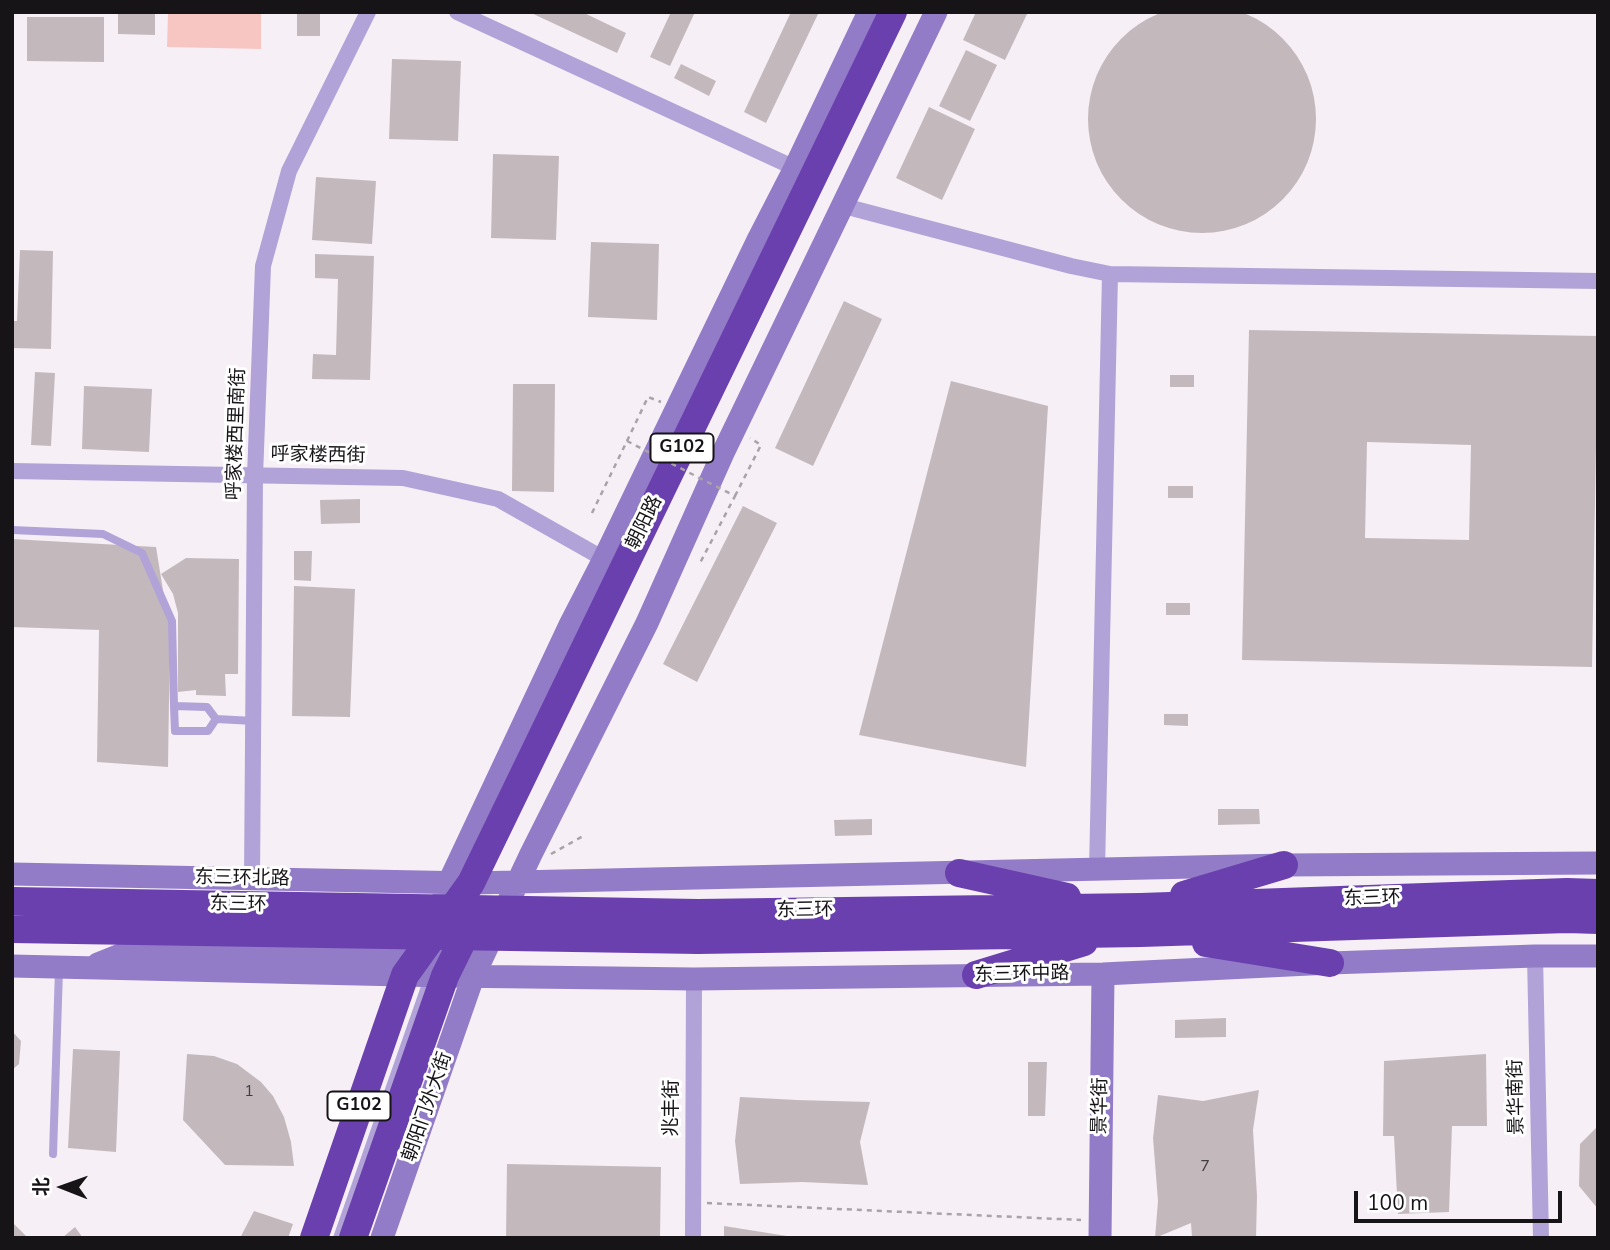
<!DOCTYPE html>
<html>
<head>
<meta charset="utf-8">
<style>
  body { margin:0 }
  #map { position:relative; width:1610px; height:1250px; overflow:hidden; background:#f6eff6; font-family:"Nunito Sans","Noto Sans SC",sans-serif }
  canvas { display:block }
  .frame { position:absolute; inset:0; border:14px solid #171417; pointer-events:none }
  .north { position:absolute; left:28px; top:1152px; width:70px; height:70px; -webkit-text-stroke:5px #fff; paint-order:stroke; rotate:271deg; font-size:19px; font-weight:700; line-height:28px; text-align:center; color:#171417 }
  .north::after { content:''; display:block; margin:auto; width:24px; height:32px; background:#171417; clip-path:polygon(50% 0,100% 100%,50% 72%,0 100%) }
  .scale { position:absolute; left:1354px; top:1191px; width:208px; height:32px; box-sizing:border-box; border:4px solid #171417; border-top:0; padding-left:9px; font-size:21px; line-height:24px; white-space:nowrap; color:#171417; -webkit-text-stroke:5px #fff; paint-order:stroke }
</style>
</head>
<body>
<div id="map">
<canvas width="1610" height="1250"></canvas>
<div class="frame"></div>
<div class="north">北</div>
<div class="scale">100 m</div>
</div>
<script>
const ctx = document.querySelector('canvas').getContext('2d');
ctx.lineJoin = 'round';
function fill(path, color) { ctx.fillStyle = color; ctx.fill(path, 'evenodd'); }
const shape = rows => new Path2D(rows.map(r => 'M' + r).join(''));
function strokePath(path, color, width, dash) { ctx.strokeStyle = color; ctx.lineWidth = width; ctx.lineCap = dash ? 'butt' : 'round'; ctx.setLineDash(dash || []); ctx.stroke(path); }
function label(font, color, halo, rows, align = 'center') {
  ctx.font = font + ' "Nunito Sans","Noto Sans SC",sans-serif'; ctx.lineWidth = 6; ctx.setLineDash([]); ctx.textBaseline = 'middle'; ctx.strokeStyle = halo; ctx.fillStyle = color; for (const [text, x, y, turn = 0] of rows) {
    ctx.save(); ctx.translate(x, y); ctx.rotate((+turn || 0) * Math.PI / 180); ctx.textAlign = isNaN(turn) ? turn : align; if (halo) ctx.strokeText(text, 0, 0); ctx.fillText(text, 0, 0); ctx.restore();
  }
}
fill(shape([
  [168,12,261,12,261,49,167,47]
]), '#f8c6c2');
fill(shape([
  '1088 119a114 114 0 1 1 228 0a114 114 0 1 1-228 0Z',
  [118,12,155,12,155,35,118,34],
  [297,12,320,12,320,36,297,36],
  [529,12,582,12,626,33,617,53],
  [671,12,695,12,670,66,650,57],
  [791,12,819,12,766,123,744,112],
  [976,12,1028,12,1005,60,963,40],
  [27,17,104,17,104,62,27,61],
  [966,50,997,65,970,121,939,106],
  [392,59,461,61,458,141,389,139],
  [681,64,716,81,709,96,674,78],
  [929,107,975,129,942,200,896,178],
  [493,154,559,156,556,240,491,238],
  [316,177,376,181,372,244,312,240],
  [591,242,659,244,657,320,588,317],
  [20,250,53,251,51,349,12,348,12,321,17,321],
  [315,254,374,256,370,380,312,379,313,354,336,355,338,279,315,278],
  [844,301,882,319,813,466,775,448],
  [1249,330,1598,336,1592,667,1242,660],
  [1367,442,1471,445,1469,540,1365,538],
  [35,372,55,373,51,446,31,445],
  [1170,375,1194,375,1194,387,1170,387],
  [951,381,1048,406,1026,767,859,735],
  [513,384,555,384,554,492,512,491],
  [84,386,152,389,149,452,82,449],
  [1168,486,1193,486,1193,498,1168,498],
  [360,499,360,523,321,524,320,500],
  [743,506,777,523,697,682,663,664],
  [12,539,156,547,170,633,168,767,97,762,99,630,12,627],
  [294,551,312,551,311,581,294,580],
  [186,558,239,559,238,674,225,674,226,696,196,695,196,690,178,692,178,613,173,594,161,574],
  [294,586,355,589,350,717,292,716],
  [1166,603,1190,603,1190,615,1166,615],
  [1164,714,1188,714,1188,726,1164,725],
  [1218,809,1259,809,1260,824,1218,825],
  [872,819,872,835,835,836,834,820],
  [1226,1018,1226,1037,1175,1038,1175,1020],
  [12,1031,21,1041,19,1064,12,1070],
  [73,1049,120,1051,116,1152,68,1148],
  [187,1054,214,1056,237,1064,261,1082,273,1096,284,1117,291,1142,294,1166,225,1165,183,1120],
  [1486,1054,1487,1126,1452,1126,1449,1212,1398,1214,1394,1136,1383,1136,1384,1061],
  [1028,1062,1047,1062,1045,1116,1028,1116],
  [1259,1090,1253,1130,1257,1196,1256,1238,1192,1238,1191,1223,1155,1238,1158,1201,1153,1138,1158,1095,1203,1101],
  [740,1097,797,1100,870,1102,860,1142,868,1185,802,1182,740,1184,735,1141],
  [1598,1126,1598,1209,1579,1186,1580,1144],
  [507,1164,661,1167,660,1238,506,1238],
  [254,1211,293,1224,288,1238,240,1238],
  [12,1222,28,1238,12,1238],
  [724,1226,787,1236,787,1238,724,1238],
  [75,1227,83,1238,62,1238]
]), '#c3b9bd');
strokePath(shape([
  [627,441,648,397,661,402],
  [735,496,761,445,750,438],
  [551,854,585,835],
  [707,1203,1081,1220]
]), '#a9a3a9', 2.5, [5, 5]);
strokePath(shape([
  [12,530,103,534,142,553,172,621,174,706],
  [216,719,208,731,175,731,174,706,207,707,216,719,254,721],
  [53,1154,59,970],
  [337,1238,428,978]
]), '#b1a2d7', 8);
strokePath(shape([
  [457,12,795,168],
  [844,206,1071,266,1110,274,1598,281],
  [12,471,403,478,498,499,604,559],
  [1097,870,1110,274],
  [252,879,255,476,263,266,289,171,368,12],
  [1535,956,1541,1238],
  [693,1238,694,979]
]), '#b1a2d7', 16);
strokePath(shape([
  [12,874,471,883,1284,865,1598,863],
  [444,893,571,623,604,559,758,240,795,168,869,12],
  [98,964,133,950,470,953],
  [12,966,445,976,694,979,1103,974,1330,963,1535,956,1598,956],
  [382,1238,473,977,531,854,647,623,723,453,936,12],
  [1100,1238,1103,974]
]), '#927bc7', 23);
strokePath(shape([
  [959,873,1067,897],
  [1184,895,1284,865],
  [698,913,1141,907,1567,892,1598,893],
  [698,940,1141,933,1567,919,1598,920],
  [1206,943,1330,963],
  [976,975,1084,942],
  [314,1238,405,975,471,883,893,12],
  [353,1238,445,976,474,917]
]), '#6a40af', 28);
strokePath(shape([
  [592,513,627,441,735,496,700,563]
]), '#a9a3a9', 2.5, [5, 5]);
strokePath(shape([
  [12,901,698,913],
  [12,929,698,940]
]), '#6a40af', 28);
label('16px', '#423d40', null, [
  ["1",249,1092],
  ["7",1205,1167]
]);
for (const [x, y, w] of [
  [682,448,63],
  [359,1106,63]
]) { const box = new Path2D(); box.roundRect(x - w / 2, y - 14.5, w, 29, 5); ctx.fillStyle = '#fff'; ctx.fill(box); strokePath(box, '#171417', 2); }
label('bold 18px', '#171417', null, [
  ["G102",682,448],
  ["G102",359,1106]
]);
label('19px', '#171417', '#fff', [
  ["呼家楼西里南街",237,434,-88],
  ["呼家楼西街",318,456,1],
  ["朝阳路",645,523,-64],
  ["东三环北路",242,879,1],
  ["东三环",1372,899,-2],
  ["东三环",238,905,1],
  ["东三环",805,911,-1],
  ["东三环中路",1022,975,-1],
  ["景华南街",1517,1097,-91],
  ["景华街",1101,1106,-89],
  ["朝阳门外大街",428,1107,-71],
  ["兆丰街",672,1108,-90]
]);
</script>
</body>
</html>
